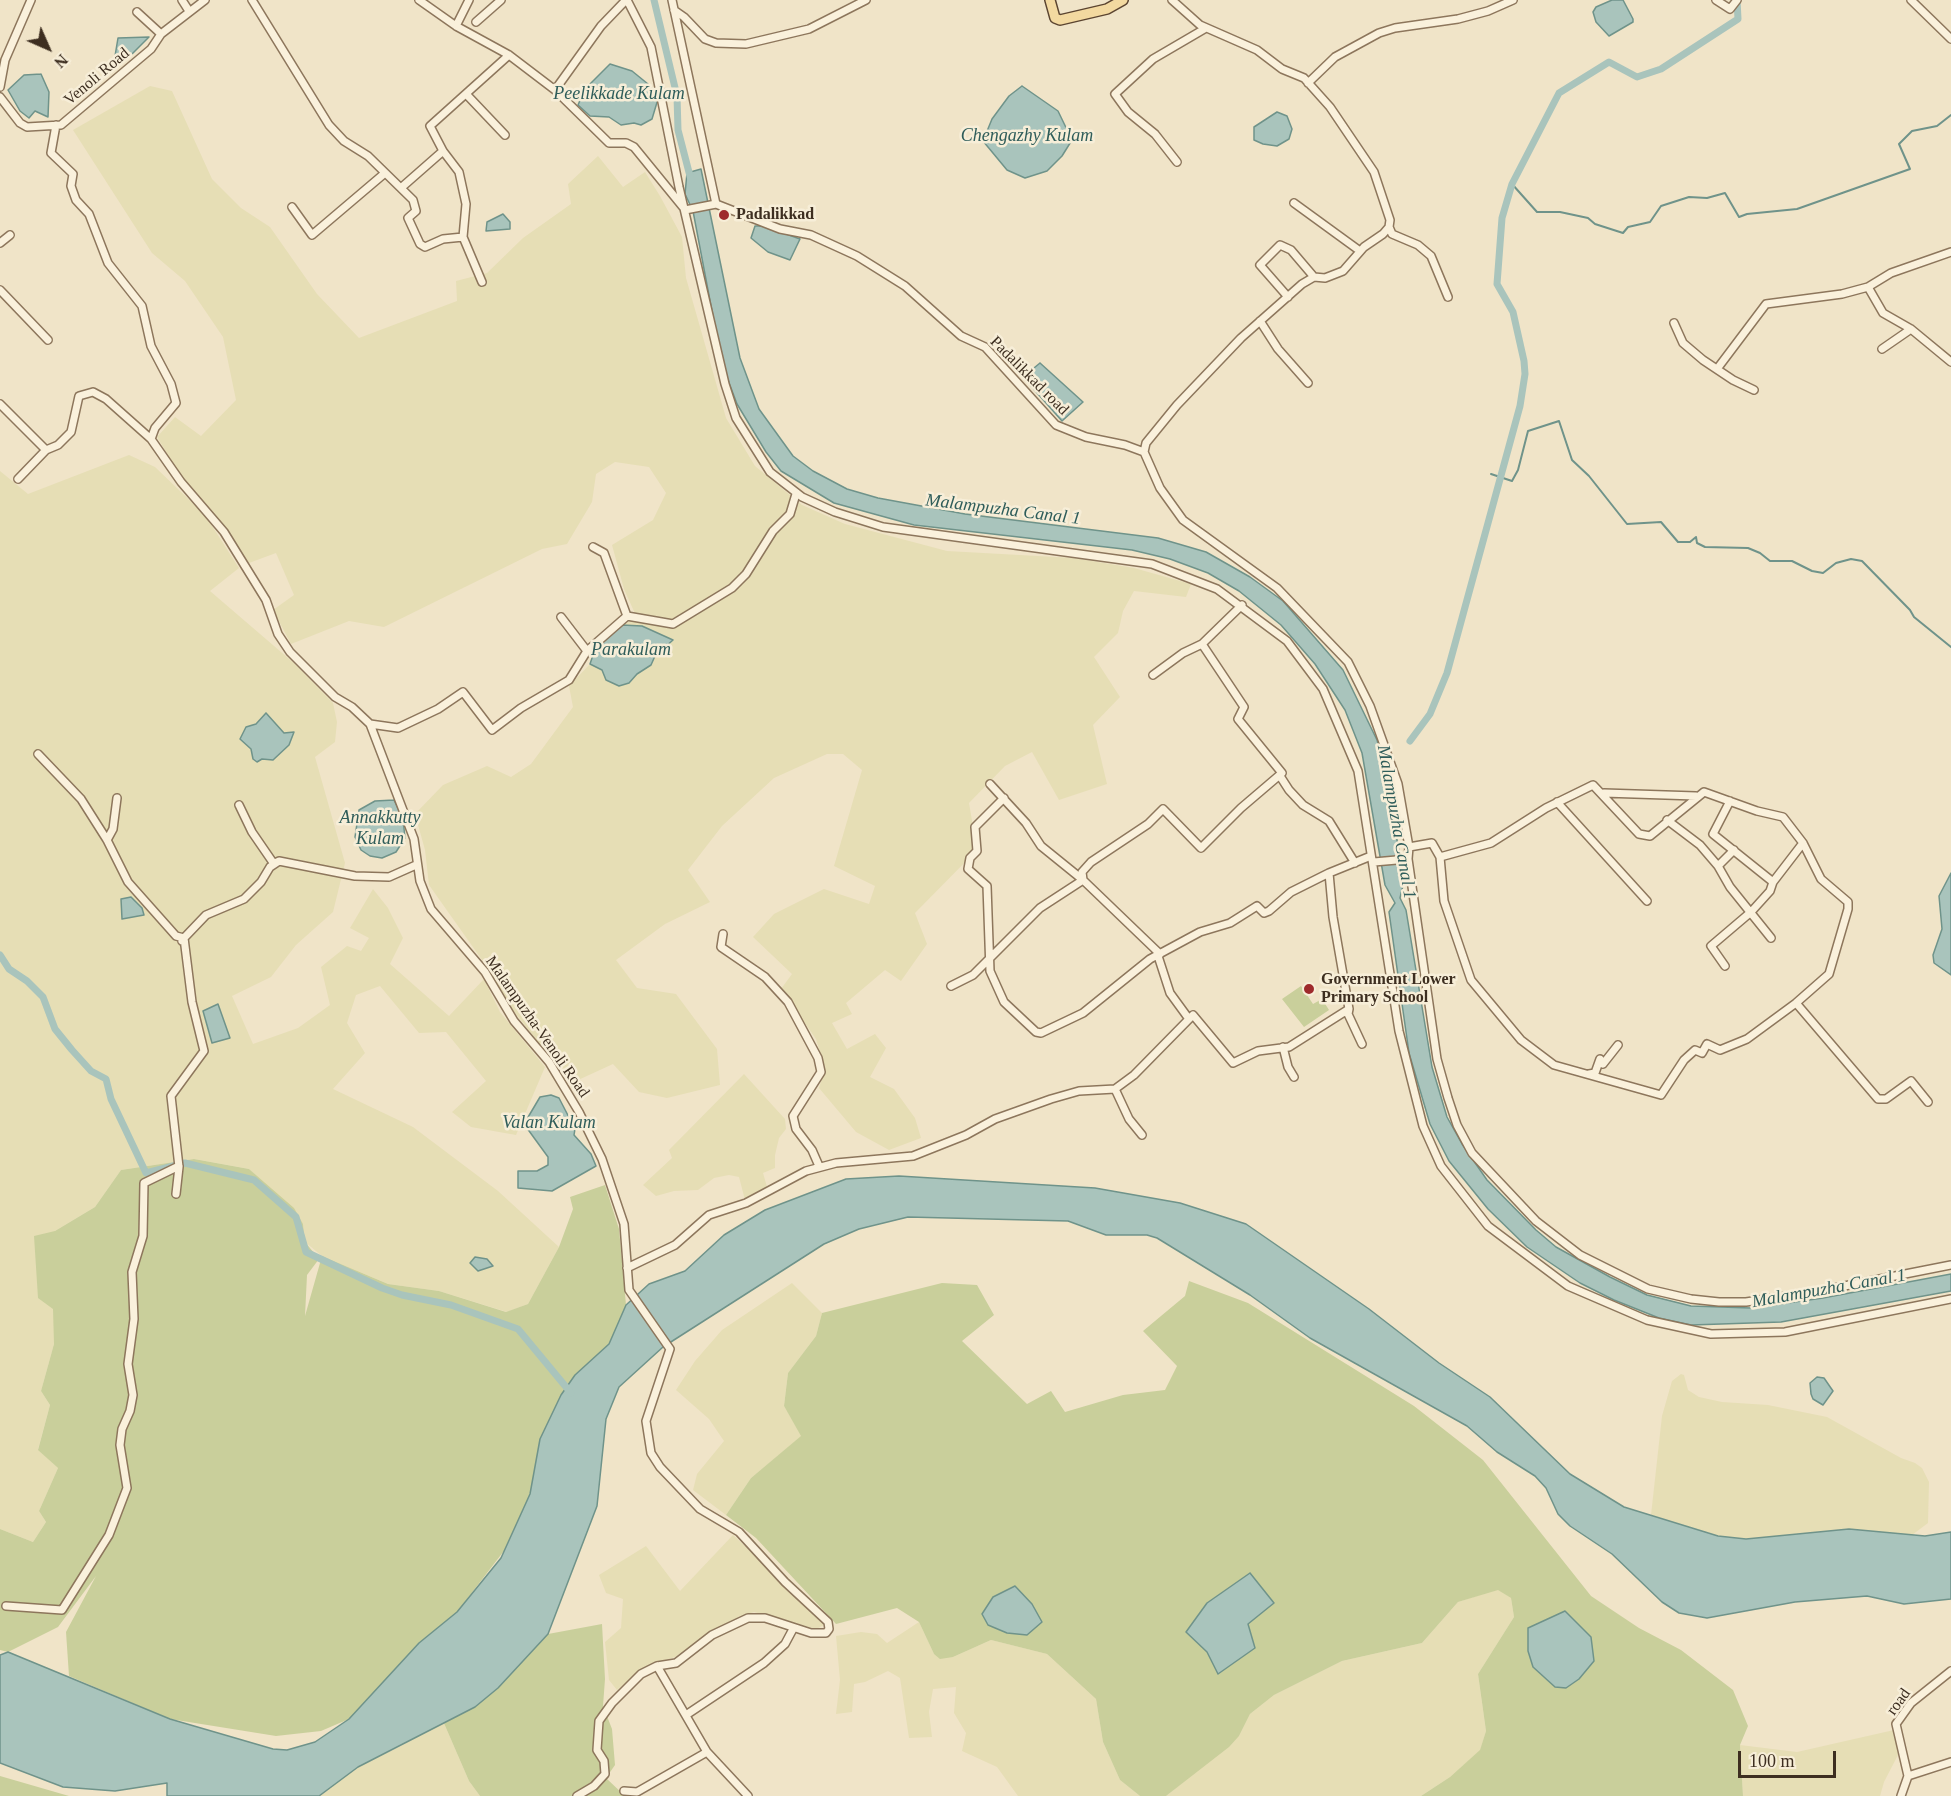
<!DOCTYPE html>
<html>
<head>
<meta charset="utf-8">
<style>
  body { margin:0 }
  #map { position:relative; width:1951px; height:1796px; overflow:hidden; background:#f0e4c8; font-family:Georgia,serif }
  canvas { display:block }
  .north { position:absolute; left:18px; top:18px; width:60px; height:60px; -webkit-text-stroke:4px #f7eed8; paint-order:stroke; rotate:135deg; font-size:16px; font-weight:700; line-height:24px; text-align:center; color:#3d2e20 }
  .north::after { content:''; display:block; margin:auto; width:21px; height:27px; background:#3d2e20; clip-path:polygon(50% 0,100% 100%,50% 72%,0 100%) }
  .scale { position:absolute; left:1738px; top:1751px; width:98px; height:27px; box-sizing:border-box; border:3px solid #3d2e20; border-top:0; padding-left:8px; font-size:18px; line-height:21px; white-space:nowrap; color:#3d2e20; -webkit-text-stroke:4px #f7eed8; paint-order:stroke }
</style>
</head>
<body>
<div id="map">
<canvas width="1951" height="1796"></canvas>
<div class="north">N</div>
<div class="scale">100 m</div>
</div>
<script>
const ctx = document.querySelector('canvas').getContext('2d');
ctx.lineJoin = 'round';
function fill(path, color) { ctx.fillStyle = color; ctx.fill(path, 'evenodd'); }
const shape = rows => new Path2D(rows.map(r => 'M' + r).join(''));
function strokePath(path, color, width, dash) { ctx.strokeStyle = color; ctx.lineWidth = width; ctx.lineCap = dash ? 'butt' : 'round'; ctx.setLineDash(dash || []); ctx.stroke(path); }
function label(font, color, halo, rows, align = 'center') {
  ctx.font = font + ' Georgia,serif'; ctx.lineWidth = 5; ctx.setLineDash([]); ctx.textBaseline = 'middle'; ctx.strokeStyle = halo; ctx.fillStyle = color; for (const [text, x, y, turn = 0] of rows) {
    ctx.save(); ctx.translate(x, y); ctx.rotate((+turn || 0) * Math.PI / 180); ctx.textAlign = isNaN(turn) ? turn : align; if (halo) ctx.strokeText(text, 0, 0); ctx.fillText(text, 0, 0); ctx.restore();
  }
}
fill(shape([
  [150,86,172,91,212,179,241,208,270,227,317,294,359,338,457,301,456,281,487,273,523,238,571,204,568,184,598,156,623,187,645,172,660,196,682,237,686,278,726,418,755,466,802,505,845,524,947,551,1074,558,1134,568,1191,584,1186,597,1134,591,1123,611,1118,633,1094,657,1120,697,1093,725,1107,784,1059,800,1032,752,1005,766,969,803,977,850,915,913,927,944,901,981,885,970,846,1003,852,1014,832,1023,847,1049,875,1034,886,1048,870,1077,894,1089,915,1118,921,1138,889,1150,856,1132,819,1088,825,1068,816,1039,781,989,792,974,753,937,774,914,824,889,869,904,875,886,834,866,862,770,843,754,827,754,774,778,722,826,688,870,710,902,665,924,616,960,637,988,676,994,717,1049,720,1085,667,1098,639,1092,613,1064,576,1081,553,1061,508,1004,492,974,429,885,425,850,415,814,443,785,487,766,511,777,531,764,573,707,569,686,590,664,593,655,604,641,622,625,637,618,624,589,612,545,653,520,666,493,649,467,615,462,596,474,592,502,567,544,542,549,384,627,349,621,291,644,273,610,294,595,276,553,249,563,179,473,157,437,175,417,201,436,236,400,223,337,185,281,152,253,73,130],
  [129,455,155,467,205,515,239,568,210,591,295,664,333,703,337,722,335,742,315,757,345,863,333,912,296,945,271,977,232,996,253,1044,298,1028,330,1005,321,967,347,946,361,951,369,938,350,928,373,889,388,908,403,938,390,964,449,1016,484,979,500,1012,545,1067,516,1135,471,1127,452,1112,486,1081,446,1032,419,1033,380,986,356,995,347,1023,365,1053,333,1089,413,1127,498,1191,559,1247,528,1304,507,1312,439,1291,388,1284,322,1256,305,1242,303,1224,249,1169,194,1159,121,1170,95,1207,55,1231,54,1344,41,1391,50,1405,38,1449,58,1468,39,1511,46,1522,33,1542,0,1529,0,471,28,494],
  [744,1074,785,1119,786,1129,779,1138,775,1155,775,1168,763,1173,767,1187,745,1200,739,1177,729,1175,714,1178,698,1190,674,1191,656,1196,643,1185,672,1158,669,1150],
  [792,1283,822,1313,816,1336,788,1373,784,1406,802,1436,751,1478,726,1515,693,1490,697,1474,724,1441,709,1419,676,1390,695,1361,722,1330],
  [1681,1374,1684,1375,1688,1390,1699,1397,1722,1402,1768,1405,1827,1417,1901,1458,1915,1463,1922,1468,1929,1482,1928,1523,1912,1535,1849,1529,1746,1539,1718,1536,1651,1515,1662,1416,1672,1381],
  [733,1535,816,1613,824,1625,816,1629,754,1612,740,1616,675,1657,645,1667,617,1690,609,1680,605,1642,621,1628,623,1599,606,1593,599,1575,646,1546,680,1591],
  [1498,1589,1511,1598,1514,1617,1478,1674,1486,1731,1480,1751,1450,1777,1421,1796,1166,1796,1239,1736,1250,1714,1274,1695,1342,1661,1422,1643,1458,1602],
  [919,1622,934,1654,953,1657,991,1640,1047,1654,1096,1699,1103,1742,1120,1780,1140,1796,1018,1796,997,1767,962,1751,966,1733,954,1713,956,1687,933,1689,929,1712,932,1737,909,1738,900,1678,888,1671,865,1682,854,1684,852,1712,836,1714,840,1680,836,1636,861,1632,877,1634,887,1643],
  [443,1721,469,1781,480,1796,319,1796,358,1767,401,1746],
  [1894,1730,1899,1753,1884,1782,1880,1796,1743,1796,1740,1745,1797,1752]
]), '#e6deb5');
fill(shape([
  [1301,986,1313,1004,1322,999,1329,1010,1304,1027,1282,999],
  [194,1159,249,1169,294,1208,303,1224,305,1242,319,1259,307,1275,305,1316,322,1256,388,1284,439,1291,506,1312,528,1304,559,1247,573,1209,570,1197,605,1185,619,1229,626,1305,609,1344,575,1375,561,1395,540,1439,530,1494,510,1543,457,1612,419,1643,349,1719,321,1731,276,1736,170,1719,69,1676,66,1632,96,1576,58,1627,8,1652,0,1650,0,1529,33,1542,46,1522,39,1511,58,1468,38,1450,50,1405,41,1391,54,1344,53,1309,38,1298,34,1236,55,1231,95,1207,121,1170],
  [1189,1281,1248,1303,1414,1406,1483,1460,1591,1596,1639,1628,1681,1650,1733,1690,1748,1726,1740,1745,1743,1796,1421,1796,1450,1777,1480,1750,1486,1731,1478,1674,1514,1617,1511,1598,1498,1590,1458,1602,1422,1643,1342,1661,1274,1695,1250,1714,1239,1736,1229,1747,1166,1796,1140,1796,1120,1780,1103,1742,1096,1699,1047,1654,991,1640,953,1657,940,1659,934,1654,919,1622,897,1608,836,1624,756,1538,726,1515,751,1478,801,1436,784,1406,788,1373,816,1336,822,1313,942,1283,977,1285,994,1315,962,1341,1027,1404,1051,1391,1065,1412,1123,1395,1165,1390,1177,1366,1143,1331,1185,1296],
  [602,1624,605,1679,603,1706,612,1729,615,1765,606,1778,625,1796,480,1796,469,1781,443,1721,475,1707,498,1688,548,1634],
  [0,1776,69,1796,0,1796]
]), '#c9cf9b');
const water = shape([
  [1612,0,1623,0,1633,19,1633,22,1609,36,1596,22,1593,12,1596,7,1612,0],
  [149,37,132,54,113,68,118,38,149,37],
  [610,64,632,71,648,84,658,99,652,119,641,125,634,123,621,125,609,117,590,116,578,105,585,89,610,64],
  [41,74,49,92,48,117,35,111,29,118,20,111,8,90,24,75,41,74],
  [1022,86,1058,111,1072,140,1062,156,1047,171,1025,178,1007,170,983,141,992,119,1009,96,1022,86],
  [1277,112,1287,116,1292,129,1289,139,1277,146,1263,144,1254,140,1254,127,1277,112],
  [701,169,740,358,759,409,793,456,813,471,847,489,878,498,965,514,1158,538,1206,552,1250,577,1283,601,1343,670,1377,740,1384,764,1404,881,1400,898,1406,910,1432,1067,1447,1117,1462,1144,1487,1180,1536,1230,1556,1247,1610,1277,1647,1295,1691,1306,1751,1308,1823,1298,1951,1274,1951,1291,1781,1322,1691,1325,1659,1318,1614,1300,1580,1283,1527,1247,1488,1209,1449,1161,1430,1124,1409,1053,1389,912,1395,903,1385,885,1362,753,1345,710,1315,664,1281,625,1239,591,1208,573,1170,559,1132,550,914,525,834,503,781,471,766,452,737,404,722,364,693,211,685,194,687,173,701,169],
  [503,214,510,222,510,229,486,231,487,222,503,214],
  [755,226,764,226,800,239,790,260,768,252,751,238,755,226],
  [1040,363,1083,402,1062,421,1023,377,1040,363],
  [622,625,642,626,673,640,655,656,651,665,637,674,629,683,619,686,606,680,602,670,590,664,593,655,604,641,622,625],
  [266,713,284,733,294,732,289,745,273,760,262,759,257,762,253,759,251,749,240,739,246,727,256,724,266,713],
  [394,800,403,819,405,838,396,852,382,858,370,856,361,850,355,837,359,810,375,801,394,800],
  [1951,873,1951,975,1934,963,1933,955,1942,929,1939,896,1951,873],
  [131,897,142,908,144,915,122,919,121,899,131,897],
  [218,1004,230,1038,212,1043,203,1011,218,1004],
  [551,1095,559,1098,575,1129,574,1135,591,1154,596,1166,552,1191,518,1188,518,1171,537,1171,548,1165,548,1157,524,1124,540,1097,551,1095],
  [899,1176,1095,1188,1180,1203,1246,1224,1369,1309,1439,1363,1490,1397,1570,1474,1624,1507,1718,1536,1746,1539,1849,1529,1925,1536,1951,1532,1951,1599,1904,1604,1867,1596,1795,1602,1707,1618,1679,1613,1662,1602,1612,1554,1570,1526,1558,1514,1546,1488,1535,1476,1497,1452,1467,1426,1310,1338,1250,1295,1157,1238,1147,1235,1106,1235,1068,1221,908,1217,859,1229,824,1244,663,1347,619,1387,606,1419,597,1506,548,1634,498,1688,475,1707,358,1767,319,1796,167,1796,167,1783,115,1791,63,1787,0,1763,0,1655,8,1652,170,1719,273,1749,287,1750,315,1742,349,1719,419,1643,457,1612,501,1558,530,1494,540,1439,561,1395,575,1375,609,1344,626,1305,649,1284,685,1271,724,1235,765,1210,846,1179,899,1176],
  [475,1257,487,1259,493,1266,478,1271,470,1263,475,1257],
  [1817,1377,1824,1378,1833,1391,1823,1405,1813,1399,1811,1394,1810,1383,1817,1377],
  [1250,1573,1274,1603,1248,1624,1255,1648,1218,1674,1207,1652,1186,1632,1207,1603,1250,1573],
  [1015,1586,1032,1604,1042,1622,1027,1635,1007,1633,988,1625,982,1614,993,1597,1015,1586],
  [1565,1611,1591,1637,1594,1661,1579,1679,1566,1688,1555,1687,1533,1667,1528,1651,1528,1628,1565,1611]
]);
fill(water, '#a9c4bc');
strokePath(water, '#6f938a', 1.5);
strokePath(shape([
  [1512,184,1537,212,1560,212,1588,218,1595,224,1623,233,1628,227,1650,222,1661,206,1689,197,1707,198,1725,193,1739,217,1747,214,1797,209,1910,169,1899,144,1912,131,1937,126,1951,115],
  [1491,474,1512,481,1518,470,1528,431,1559,421,1572,460,1589,476,1627,524,1661,522,1678,542,1690,542,1696,537,1697,543,1705,547,1748,548,1760,553,1770,561,1792,561,1812,571,1823,573,1836,563,1851,559,1862,561,1910,610,1914,617,1951,647]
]), '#6f938a', 2);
strokePath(shape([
  [654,0,677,96,678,130,691,180],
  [1410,741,1430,714,1447,673,1520,406,1525,374,1524,361,1513,312,1497,284,1502,218,1512,184,1559,93,1609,62,1637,77,1661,69,1738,19,1737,0],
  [0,955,9,969,27,981,43,997,55,1029,72,1050,91,1071,106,1079,111,1099,146,1173,185,1163,254,1180,296,1217,306,1252,382,1288,402,1295,451,1305,518,1329,571,1393]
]), '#a9c4bc', 7);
const minor = shape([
  [182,0,189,11],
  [252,0,329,125,344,141,368,156,413,200,416,211,408,218,420,244,425,247,443,239,463,237],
  [419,0,456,26,509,55,555,90,609,143,626,143,634,147,683,207],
  [627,0,651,47,679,187,725,384,736,418,770,472,802,497,835,512,883,527,1152,564,1217,589,1287,641,1323,689,1358,771,1399,1031,1423,1126,1441,1166,1488,1226,1568,1286,1647,1320,1711,1334,1785,1332,1951,1299],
  [672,0,716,204,780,229,811,235,857,256,905,286,961,336,985,347,1056,425,1086,437,1125,445,1144,452,1160,488,1183,520,1277,588,1348,662,1370,706,1398,784,1409,847,1408,859,1437,1059,1448,1098,1457,1125,1472,1153,1536,1221,1580,1255,1648,1289,1691,1299,1719,1302,1746,1302,1814,1292,1951,1265],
  [1716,0,1730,9,1737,0],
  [1911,0,1951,39],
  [674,10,684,17,705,39,716,43,746,44,809,29,866,0],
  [137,12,161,34],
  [476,22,501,0],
  [456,26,469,0],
  [1308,83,1335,57,1379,33,1395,28,1458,19,1488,11,1513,0],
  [0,87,5,60,31,0],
  [555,90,601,26,626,0],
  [467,95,505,135],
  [0,97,20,123,27,127,61,125,151,49,161,34,205,0],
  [56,125,51,153,73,174,71,186,76,200,89,214,108,263,142,306,151,346,171,384,176,403,155,428,151,439,181,482,224,532,266,600,278,634,290,652,335,697,352,707,370,724,414,839,420,881,431,909,485,972,514,1021,549,1062,579,1112,602,1159,624,1224,629,1290,670,1349,646,1421,651,1453,660,1467,700,1509,739,1532,785,1582,828,1622,829,1629,826,1633,811,1633,765,1618,748,1618,712,1635,676,1663,657,1666,641,1674,612,1703,599,1721,597,1750,604,1761,605,1774,594,1786,577,1796],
  [1177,162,1155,134,1128,112,1115,94,1153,59,1206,28],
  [402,187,443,151],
  [1294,203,1360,251],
  [292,207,312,235,385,173],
  [685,210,716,204],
  [1389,227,1392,234,1418,245,1431,256,1448,297],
  [0,243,10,235],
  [482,282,463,237,466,204,459,172,443,151,430,126,509,55],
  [1868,287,1883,313,1911,329,1951,362],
  [0,290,48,340],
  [1288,297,1260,265,1280,245,1291,250,1314,277],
  [1260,321,1278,349,1308,383],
  [1674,323,1683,343,1703,360,1733,380,1754,390],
  [1882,349,1911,329],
  [1717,369,1766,304,1842,294,1868,287,1891,273,1951,252],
  [0,404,46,450,58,445,71,432,79,396,93,392,106,399,151,439],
  [1144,452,1146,443,1177,405,1241,338,1302,284,1314,277,1325,278,1343,271,1364,247,1383,234,1389,227,1390,220,1374,172,1330,107,1304,78,1282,69,1257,50,1200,25,1172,0],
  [18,479,46,450],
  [593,547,604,553,627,616],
  [627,616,673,624,732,588,746,574,773,531,790,514,796,494],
  [561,617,587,651],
  [1153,675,1183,653,1202,644,1242,605],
  [370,724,398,728,438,709,463,692,492,730,521,708,569,680,587,651,627,616],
  [38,754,81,799,107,840,128,882,176,936,184,938,206,915,244,899,261,882,270,867,279,861,355,876,389,877,416,865],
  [1280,776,1289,790,1303,805,1329,821,1355,863],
  [990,784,1026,823,1041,846,1083,880,1160,954,1158,956,1170,993,1189,1019],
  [1604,793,1696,796],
  [1004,798,975,827,977,851,970,858,968,869,987,886,990,971,1004,1002,1036,1032,1041,1033,1083,1013,1150,959,1200,932,1230,923,1257,906,1264,913,1269,911,1291,892,1329,873],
  [1730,801,1713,834,1773,882],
  [1557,802,1647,901],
  [239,805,252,832,274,864,277,862],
  [1667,820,1700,845,1718,866,1730,887,1771,938],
  [107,840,113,829,117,798],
  [1409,847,1432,843,1440,857,1491,843,1546,808,1593,785,1639,834,1650,836,1704,792,1757,811,1783,817,1803,843,1821,879,1848,902,1848,909,1829,974,1796,1003,1747,1039,1720,1050,1707,1044,1702,1053,1695,1050,1684,1060,1661,1095,1554,1065,1521,1040,1471,980,1444,901,1440,857],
  [1374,862,1408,859],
  [1718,866,1734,850],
  [723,934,721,947,765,977,788,1002,818,1058,821,1072,793,1116,796,1129,812,1150,819,1166],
  [1725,966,1711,946,1751,912,1770,891,1773,882,1803,843],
  [951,986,973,975,1040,908,1083,880,1082,872,1091,862,1148,824,1163,809,1201,848,1241,808,1282,773,1238,719,1244,707,1202,644],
  [1796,1003,1878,1099,1886,1099,1911,1081,1928,1102],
  [1349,1009,1348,1014,1362,1044],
  [1283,1047,1288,1067,1294,1077],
  [1589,1074,1595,1073,1600,1059,1603,1064,1618,1045],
  [1115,1089,1129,1119,1142,1135],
  [176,1194,179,1167,171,1096,204,1051,192,1002,184,938,182,941],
  [627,1268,675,1245,709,1215,746,1203,806,1171,836,1163,913,1156,966,1135,995,1119,1051,1099,1079,1091,1115,1089,1134,1075,1193,1015,1233,1063,1258,1051,1289,1047,1349,1009,1333,917,1329,873,1371,856],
  [6,1606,62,1610,109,1535,127,1488,120,1445,122,1429,130,1411,133,1395,128,1364,134,1319,132,1272,143,1236,144,1183,179,1166],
  [657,1666,707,1752,748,1796],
  [686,1715,764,1663,785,1644,793,1629],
  [1908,1776,1951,1762],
  [624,1791,637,1792,707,1752],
  [1901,1796,1908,1776,1896,1724,1911,1703,1951,1671]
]);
const major = shape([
  [1050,0,1055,18,1060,20,1107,9,1123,0]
]);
strokePath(minor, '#8d765c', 10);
strokePath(major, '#5b4430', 12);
strokePath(minor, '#faf1dc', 7);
strokePath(major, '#f3d9a0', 9);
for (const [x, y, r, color] of [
  [724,215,6,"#9e2a2b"],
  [1309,989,6,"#9e2a2b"]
]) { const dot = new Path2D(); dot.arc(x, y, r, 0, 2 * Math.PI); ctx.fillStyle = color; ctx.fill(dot); strokePath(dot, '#f7eed8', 2); }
label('16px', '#3d2e20', '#f7eed8', [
  ["Venoli Road",97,77,-40],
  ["Padalikkad road",1029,376,45],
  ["Malampuzha-Venoli Road",537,1027,55],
  ["road",1899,1702,-54]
]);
label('bold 16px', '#3d2e20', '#f7eed8', [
  ["Padalikkad",736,215],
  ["Government Lower",1321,980],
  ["Primary School",1321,998]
], 'left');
label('italic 18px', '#2f5d5a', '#f7eed8', [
  ["Peelikkade Kulam",619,94],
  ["Chengazhy Kulam",1027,136],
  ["Malampuzha Canal 1",1003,510,7],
  ["Parakulam",631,650],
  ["Annakkutty",380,818],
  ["Kulam",380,839],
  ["Malampuzha Canal 1",1396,822,80],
  ["Valan Kulam",549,1123],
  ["Malampuzha Canal 1",1829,1289,-10]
]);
</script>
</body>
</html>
